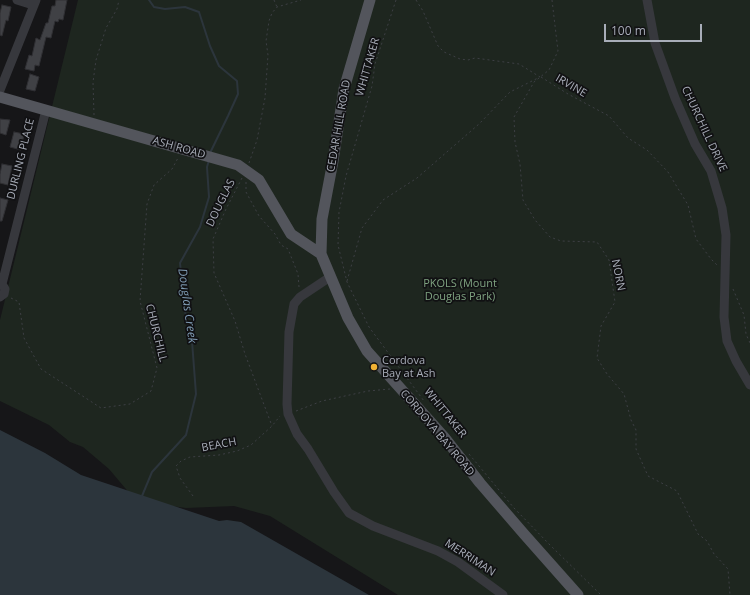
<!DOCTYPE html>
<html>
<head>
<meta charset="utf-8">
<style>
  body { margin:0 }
  #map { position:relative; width:750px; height:595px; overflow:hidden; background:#161618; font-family:"Open Sans",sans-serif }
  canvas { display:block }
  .scale { position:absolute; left:604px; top:24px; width:98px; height:18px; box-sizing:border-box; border:2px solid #a8adb8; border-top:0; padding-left:5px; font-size:12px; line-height:14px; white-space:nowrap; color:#a8adb8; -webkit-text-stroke:3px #111113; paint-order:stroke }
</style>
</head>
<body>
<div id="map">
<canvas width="750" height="595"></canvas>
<div class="scale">100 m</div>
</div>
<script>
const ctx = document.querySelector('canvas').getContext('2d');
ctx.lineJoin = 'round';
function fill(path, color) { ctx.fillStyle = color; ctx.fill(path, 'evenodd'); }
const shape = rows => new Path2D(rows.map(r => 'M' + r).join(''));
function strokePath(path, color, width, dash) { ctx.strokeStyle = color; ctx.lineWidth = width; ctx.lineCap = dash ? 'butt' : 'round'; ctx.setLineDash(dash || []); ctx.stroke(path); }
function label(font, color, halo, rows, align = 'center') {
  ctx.font = font + ' "Open Sans",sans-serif'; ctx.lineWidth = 3.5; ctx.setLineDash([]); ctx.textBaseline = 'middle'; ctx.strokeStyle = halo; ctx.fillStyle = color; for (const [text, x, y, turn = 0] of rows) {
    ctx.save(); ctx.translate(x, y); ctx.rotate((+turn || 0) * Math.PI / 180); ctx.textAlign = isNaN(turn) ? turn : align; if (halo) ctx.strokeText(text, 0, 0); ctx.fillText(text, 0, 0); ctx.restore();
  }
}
fill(shape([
  [78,0,750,0,750,595,398,595,270,516,234,506,186,508,136,501,109,469,83,447,70,442,49,425,0,401,0,320]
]), '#1e261f');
fill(shape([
  [0,430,45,453,81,475,219,521,227,520,241,522,369,595,0,595]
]), '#2c353c');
strokePath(shape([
  [149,0,154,7,165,9,185,7,199,12,210,46,219,66,237,81,238,94,228,116,210,153],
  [142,496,152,472,186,435,196,394,192,341,185,311,180,263,200,227,209,197,207,167,209,160]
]), '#2c353c', 2);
const building = shape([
  [56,0,67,0,63,20,59,19,58,22,55,21,51,38,46,37,39,66,35,65,34,71,25,69,29,55,32,56,36,38,40,40,46,23,48,23,52,6,55,6,56,0],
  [2,5,11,7,8,21,6,20,2,36,0,35,0,13,2,5],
  [30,74,39,77,35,91,26,89,30,74],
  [0,119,10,120,6,135,0,133,0,119],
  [14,132,24,134,21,150,10,147,14,132],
  [2,164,12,166,8,185,0,183,0,174,2,164],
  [0,198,8,200,2,221,0,221,0,198]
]);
fill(building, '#404145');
strokePath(building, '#303034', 1);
strokePath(shape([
  [274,0,277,7],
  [396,0,375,64,372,86,346,176,339,212,338,245,347,282,369,327,424,401],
  [416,0,423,11,438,46,444,52,460,59,468,60,475,58,519,64,540,77],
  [552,0,558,51,549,70,534,82,514,117,515,142,520,164,523,200,535,220,550,237,561,241,597,242,609,260,615,302,601,326,597,358,607,374,624,394,631,420,636,430,636,449,648,476,677,491,698,534,707,541,714,554,728,569,730,595],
  [541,77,568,94,609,116,628,138,647,150,668,172,688,205,696,239,711,259,718,266],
  [94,115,93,82,96,60,106,28,117,9,119,0],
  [249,163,257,140,265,98,268,55,266,41,269,21,272,13,277,7,301,0],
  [242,178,226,209,213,239,214,273,235,321,245,354,272,426],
  [246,182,246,192,259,216,275,234,281,245,288,249,298,274,299,287],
  [347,281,362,228,383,200,417,178,479,124,510,92,538,78],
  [733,289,744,315,746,334,750,343],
  [11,298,19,302,24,338,41,369,101,408,130,404,151,391,157,368,140,301,147,204,154,185,172,169,178,158],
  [296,411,322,401,368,391,390,389],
  [469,454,514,508,550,545,601,595],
  [193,496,180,478,176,466,181,461,190,457,219,455,237,451,251,445,272,426,280,416]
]), '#3d3f44', 1, [2, 3]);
strokePath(shape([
  [17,0,33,5],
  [647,0,655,43,675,98,695,144,711,171,722,208,726,235,724,317,727,341,736,361,750,385],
  [0,90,36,0],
  [330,277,300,297,294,304,289,332,287,404,288,414,297,434,308,449,334,492,349,513,373,526,438,551,458,562,503,595],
  [0,282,2,284,5,289,4,294,0,297],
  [2,284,46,110]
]), '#37383d', 9);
strokePath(shape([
  [370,0,344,89,333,161,322,219,321,254,348,318,367,351,444,437,480,483,524,534,578,595],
  [0,97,238,165,259,180,291,234,321,254]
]), '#53555c', 11);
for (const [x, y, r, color] of [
  [374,367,4,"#f2b134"]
]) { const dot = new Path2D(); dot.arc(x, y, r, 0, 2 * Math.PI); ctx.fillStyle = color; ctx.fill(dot); strokePath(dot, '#111113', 1.5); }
label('11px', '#a8adb8', '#111113', [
  ["WHITTAKER",368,67,-74],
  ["IRVINE",571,86,30],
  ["CEDAR HILL ROAD",339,126,-80],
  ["CHURCHILL DRIVE",704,129,65],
  ["ASH ROAD",179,148,16],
  ["DURLING PLACE",21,159,-76],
  ["DOUGLAS",221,203,-64],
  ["NORN",618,275,79],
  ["CHURCHILL",156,333,76],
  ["WHITTAKER",445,413,51],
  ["CORDOVA BAY ROAD",437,433,50],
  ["BEACH",219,445,-11],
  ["MERRIMAN",470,558,33]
]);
label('11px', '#7fa381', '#111113', [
  ["PKOLS (Mount",460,284],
  ["Douglas Park)",460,297]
]);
label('11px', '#a8adb8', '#111113', [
  ["Cordova",382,361],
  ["Bay at Ash",382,374]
], 'left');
label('italic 12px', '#7f9bb3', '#111113', [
  ["Douglas Creek",187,306,82]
]);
</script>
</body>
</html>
